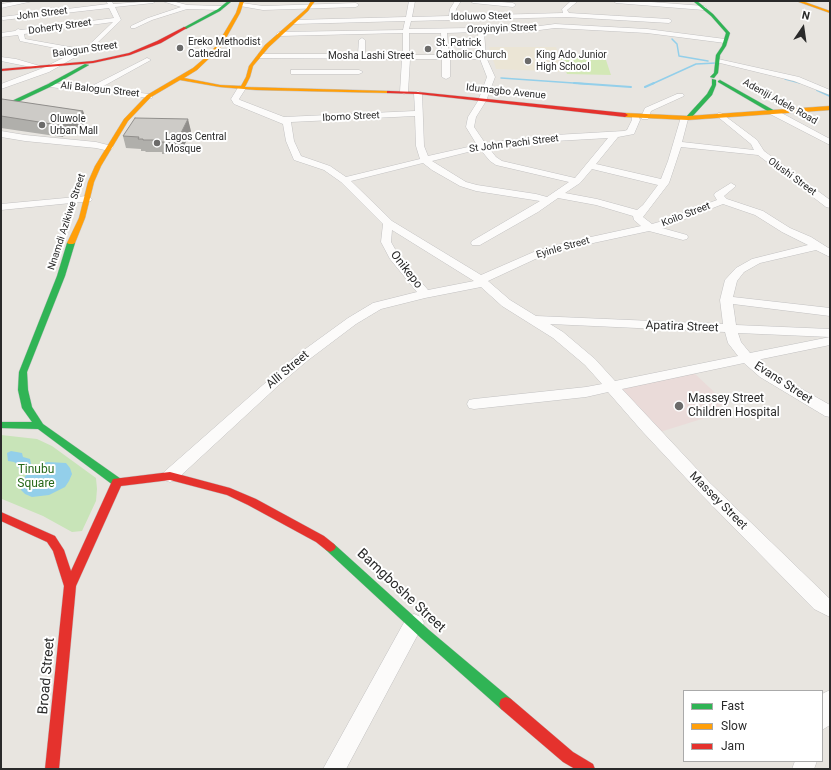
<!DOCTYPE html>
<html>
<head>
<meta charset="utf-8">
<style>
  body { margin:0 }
  #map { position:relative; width:831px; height:770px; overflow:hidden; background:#e8e5e0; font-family:Roboto,sans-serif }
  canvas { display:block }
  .frame { position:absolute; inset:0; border:2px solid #2a2a2a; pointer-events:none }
  .legend { position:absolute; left:683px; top:690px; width:140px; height:72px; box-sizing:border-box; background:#fff; border:1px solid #aaa; margin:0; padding:5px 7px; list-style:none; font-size:12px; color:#2a2a2a }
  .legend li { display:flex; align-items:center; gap:8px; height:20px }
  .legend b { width:20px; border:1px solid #aaa }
  .north { position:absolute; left:783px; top:8px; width:40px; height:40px; -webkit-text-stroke:3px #fff; paint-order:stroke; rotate:13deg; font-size:11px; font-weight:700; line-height:16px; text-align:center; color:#2a2a2a }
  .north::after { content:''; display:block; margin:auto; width:14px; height:18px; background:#2a2a2a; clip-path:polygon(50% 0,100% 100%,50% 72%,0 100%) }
</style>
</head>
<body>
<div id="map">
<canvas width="831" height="770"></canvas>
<div class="frame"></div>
<ul class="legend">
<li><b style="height:5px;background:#30b455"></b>Fast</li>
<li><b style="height:5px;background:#ff9f0a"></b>Slow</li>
<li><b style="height:5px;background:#e5322d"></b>Jam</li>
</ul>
<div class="north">N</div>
</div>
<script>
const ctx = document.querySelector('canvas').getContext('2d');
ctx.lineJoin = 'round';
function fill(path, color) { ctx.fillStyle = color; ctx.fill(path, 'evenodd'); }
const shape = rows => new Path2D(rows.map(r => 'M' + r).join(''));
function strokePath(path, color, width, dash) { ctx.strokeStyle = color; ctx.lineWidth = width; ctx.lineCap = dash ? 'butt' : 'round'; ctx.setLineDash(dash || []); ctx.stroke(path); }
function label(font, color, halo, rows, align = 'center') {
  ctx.font = font + ' Roboto,sans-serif'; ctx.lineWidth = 4; ctx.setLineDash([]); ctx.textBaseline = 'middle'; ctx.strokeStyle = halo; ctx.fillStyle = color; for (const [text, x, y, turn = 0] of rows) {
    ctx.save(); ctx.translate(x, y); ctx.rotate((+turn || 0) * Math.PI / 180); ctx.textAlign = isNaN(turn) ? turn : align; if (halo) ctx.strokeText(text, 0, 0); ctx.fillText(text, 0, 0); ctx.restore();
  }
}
fill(shape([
  [489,47,556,47,566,72,496,69]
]), '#ebe5d5');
fill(shape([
  [694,373,725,402,708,417,660,432,622,389]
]), '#eadbd9');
fill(shape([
  [1,435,37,439,52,446,96,478,97,489,96,501,82,531,72,532,43,516,2,499]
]), '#c8e4b8');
fill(shape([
  [559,54,604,54,611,75,567,74]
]), '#d3e8b6');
fill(shape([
  [11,451,22,453,23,457,30,459,31,464,35,467,47,462,66,463,70,468,72,474,69,481,65,487,49,495,32,497,25,494,21,490,21,483,28,472,23,469,18,468,17,464,14,462,8,461,7,453]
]), '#93cfea');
strokePath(shape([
  [672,39,677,44,679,56,708,61],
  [501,78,588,84],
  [785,79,800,83],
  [652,84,696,64,716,63]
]), '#93cfea', 1.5);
strokePath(shape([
  [574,83,631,87],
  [645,87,654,83],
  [817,90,830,96]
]), '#93cfea', 2);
const street = shape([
  [20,1,33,1,1,8,1,4,20,1],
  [106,1,112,1,113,4,156,1,153,3,115,7,121,20,93,47,49,72,1,89,1,84,43,68,75,52,20,41,18,35,1,37,1,33,15,31,18,29,21,30,114,18,109,8,3,20,1,19,1,17,108,4,106,1],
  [113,22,89,45,81,49,25,39,24,34,113,22],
  [162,1,172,1,187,5,221,6,224,8,221,10,187,9,152,20,135,28,131,28,131,26,148,18,181,7,162,1],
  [409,1,415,1,412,17,449,16,450,9,455,1,461,1,456,9,455,16,563,13,562,9,571,1,578,1,567,10,569,13,669,19,672,21,669,23,567,17,411,21,409,29,532,27,555,24,647,29,725,39,728,41,725,43,647,33,555,28,532,31,484,32,486,57,495,77,486,101,476,117,474,127,485,143,555,135,624,131,627,130,632,120,632,114,638,114,640,120,634,134,618,137,596,164,661,179,668,161,681,117,684,117,688,119,682,142,754,150,751,144,718,117,717,115,718,113,721,113,757,140,764,151,830,200,830,208,826,207,758,155,681,147,669,183,643,217,652,224,659,222,717,200,714,195,715,193,731,183,736,186,724,196,727,199,763,211,790,228,811,237,830,249,830,257,816,250,760,263,744,272,737,281,733,297,830,308,830,316,733,304,736,325,830,329,830,345,757,360,770,371,830,405,830,417,825,416,760,377,744,363,622,389,710,483,830,599,830,617,814,609,698,491,642,431,608,392,586,397,474,409,469,408,467,404,469,400,474,399,586,387,602,384,585,365,553,338,502,306,481,287,425,298,381,309,356,324,307,361,281,383,176,480,170,482,164,480,162,476,164,472,297,355,348,318,373,303,417,292,390,259,381,242,383,224,341,182,324,170,294,160,286,141,283,124,234,104,231,99,239,86,245,86,246,88,239,99,240,100,284,117,415,111,414,93,418,91,422,93,424,146,428,156,477,145,466,127,468,117,478,101,487,77,480,59,450,59,450,77,446,79,442,77,442,59,410,59,408,92,404,94,400,92,402,59,259,58,256,56,259,54,358,54,359,40,362,38,365,40,365,54,403,55,403,33,279,36,276,34,279,32,403,30,405,21,294,24,291,22,294,20,406,17,409,1],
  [478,32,479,55,449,55,447,33,478,32],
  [409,33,441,33,442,55,409,55,409,33],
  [415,116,416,146,420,159,346,177,330,166,301,156,294,141,291,122,415,116],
  [608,138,575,178,502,161,496,157,489,148,555,141,608,138],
  [480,149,490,161,496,165,569,182,547,197,536,194,477,185,466,182,432,161,480,149],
  [423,163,432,170,460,186,476,191,540,201,472,241,471,243,472,245,480,245,538,212,558,198,596,205,633,216,634,220,641,226,568,242,536,251,481,275,392,221,351,181,423,163],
  [592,169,658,185,643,205,637,210,597,199,565,193,580,183,592,169],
  [723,204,755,215,782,232,808,245,752,259,736,268,725,280,720,300,723,324,536,316,510,300,488,281,544,255,570,248,649,231,683,240,687,239,688,237,687,235,662,228,723,204],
  [392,230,474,281,428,290,399,256,391,242,392,230],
  [550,324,725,332,728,343,738,356,615,381,595,359,563,332,550,324],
  [738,333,830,337,750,353,741,342,738,333],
  [470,1,490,1,513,3,516,5,513,7,473,3,470,1],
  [613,1,638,1,704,6,707,8,704,10,616,3,613,1],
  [242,3,263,6,356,3,359,5,356,7,263,10,240,6,239,5,242,3],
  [1,57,16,59,40,66,36,68,1,61,1,57],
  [147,58,151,60,149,61,100,88,149,94,152,94,152,98,91,92,50,87,46,85,50,83,90,87,147,58],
  [718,59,799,77,830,90,830,95,794,81,716,62,716,60,718,59],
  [291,70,359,70,363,72,359,74,291,74,291,70],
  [677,94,683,94,684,96,651,111,648,119,642,119,641,117,645,108,677,94],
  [770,110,776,110,830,139,830,145,770,114,770,110],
  [1,131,25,135,96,142,112,146,113,148,109,151,96,148,25,141,1,137,1,131],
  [87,196,92,199,91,201,1,210,1,204,87,196],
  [414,614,421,617,424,623,346,769,323,769,407,617,414,614],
  [830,690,830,725,822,730,822,694,830,690],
  [795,761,817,761,814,769,792,769,795,761]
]);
const fast = shape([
  [228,1,232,1,220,11,186,29,183,28,218,9,228,1],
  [693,1,697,1,713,14,730,33,726,46,720,55,718,73,714,78,710,77,714,73,716,55,722,46,726,33,711,16,693,1],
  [85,64,89,65,52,86,1,110,1,106,48,84,85,64],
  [712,79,716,80,716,85,712,95,690,119,686,119,686,117,707,94,712,85,712,79],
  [720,80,775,111,776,112,771,113,718,82,718,81,720,80],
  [71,241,75,243,65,276,27,372,28,390,32,407,43,424,121,479,122,482,121,485,117,486,113,485,38,429,1,428,1,422,32,422,22,408,18,390,19,372,57,276,67,243,71,241],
  [330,542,334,544,429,630,511,699,513,704,511,709,506,711,501,709,421,638,326,550,324,547,326,544,330,542]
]);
const slow = shape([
  [240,1,244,1,240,13,221,47,197,70,184,78,220,85,241,86,246,77,249,66,265,45,306,9,311,1,315,1,308,11,269,47,253,66,250,77,245,87,389,91,391,92,389,93,256,90,220,87,180,80,151,97,128,121,101,166,94,182,85,218,75,243,73,244,69,244,67,243,79,218,88,182,95,166,124,119,147,95,193,68,207,56,217,45,236,13,240,1],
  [796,1,802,1,830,11,830,13,796,1],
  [830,106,830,110,688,120,625,117,622,115,625,113,688,116,830,106]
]);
const jam = shape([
  [184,27,187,28,161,43,130,55,93,63,1,71,1,69,93,61,129,53,157,41,184,27],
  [389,91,418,92,625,113,628,115,625,117,418,94,387,93,387,91,389,91],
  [170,472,230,488,256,499,324,536,334,544,336,547,334,550,330,552,326,550,316,542,248,505,227,495,170,480,121,486,76,586,59,769,45,769,64,586,53,551,47,542,1,521,1,512,55,536,64,550,71,571,113,479,170,472],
  [506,697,511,699,573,752,593,764,595,769,575,769,563,762,501,709,499,704,501,699,506,697]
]);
strokePath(street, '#c2c1c1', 1);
strokePath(fast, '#c2c1c1', 1);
strokePath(slow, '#c2c1c1', 1);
strokePath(jam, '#c2c1c1', 1);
fill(street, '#fcfbfa');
fill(fast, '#30b455');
fill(slow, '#ff9f0a');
fill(jam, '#e5322d');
fill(shape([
  [1,99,83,111,87,122,62,137,1,128],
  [191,131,182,150,177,150,175,154,162,154,162,152,146,152,145,151,141,151,141,149,126,148,123,136]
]), '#b0afab');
fill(shape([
  [83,111,87,122,62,137,58,125],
  [188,119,191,131,182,150,179,137],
  [174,137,177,150,175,154,172,142]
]), '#908e8b');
const building = shape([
  [1,99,2,99,83,111,58,125,1,116,1,99],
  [135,118,188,119,179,137,174,137,172,142,159,142,160,140,143,140,143,139,138,139,139,137,123,136,135,118]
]);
fill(building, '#cdcbc7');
strokePath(building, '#908e8b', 1);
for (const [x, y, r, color] of [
  [180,48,4,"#6c6b6a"],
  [428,49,4,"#6c6b6a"],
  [528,61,4,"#6c6b6a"],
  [42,125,4,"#6c6b6a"],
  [157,143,4,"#6c6b6a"],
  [679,406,5,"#6c6b6a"]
]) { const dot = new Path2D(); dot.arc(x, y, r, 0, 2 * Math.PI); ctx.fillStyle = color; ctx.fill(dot); strokePath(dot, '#fff', 1.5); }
label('10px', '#2a2a2a', '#fff', [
  ["John Street",42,14,-7],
  ["Idoluwo Steet",481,17,-1],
  ["Doherty Street",60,27,-8],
  ["Oroyinyin Street",502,29,-2],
  ["Balogun Street",85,50,-8],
  ["Mosha Lashi Street",371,56],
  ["Ali Balogun Street",100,90,6],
  ["Idumagbo Avenue",506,92,6],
  ["Adeniji Adele Road",780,102,29],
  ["Ibomo Street",351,117,-3],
  ["St John Pachi Street",514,144,-7],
  ["Olushi Street",792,177,36],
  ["Koilo Street",686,215,-21],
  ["Nnamdi Azikiwe Street",67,222,-72],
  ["Eyinle Street",563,248,-16]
]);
label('10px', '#2a2a2a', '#fff', [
  ["Ereko Methodist",188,42],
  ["Cathedral",188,54],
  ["St. Patrick",436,43],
  ["Catholic Church",436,55],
  ["King Ado Junior",536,55],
  ["High School",536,67],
  ["Oluwole",50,119],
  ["Urban Mall",50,131],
  ["Lagos Central",165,137],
  ["Mosque",165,149]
], 'left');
label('12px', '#2a2a2a', '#fff', [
  ["Onikepo",406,270,52],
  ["Apatira Street",682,327,2],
  ["Alli Street",288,370,-40],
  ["Evans Street",783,383,33],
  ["Massey Street",718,501,45]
]);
label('12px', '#2a2a2a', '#fff', [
  ["Massey Street",688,399],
  ["Children Hospital",688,413]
], 'left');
label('12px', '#26681a', '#fff', [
  ["Tinubu",36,470],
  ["Square",36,484]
]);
label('14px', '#2a2a2a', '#fff', [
  ["Bamgboshe Street",401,591,43],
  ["Broad Street",47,676,-85]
]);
</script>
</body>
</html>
